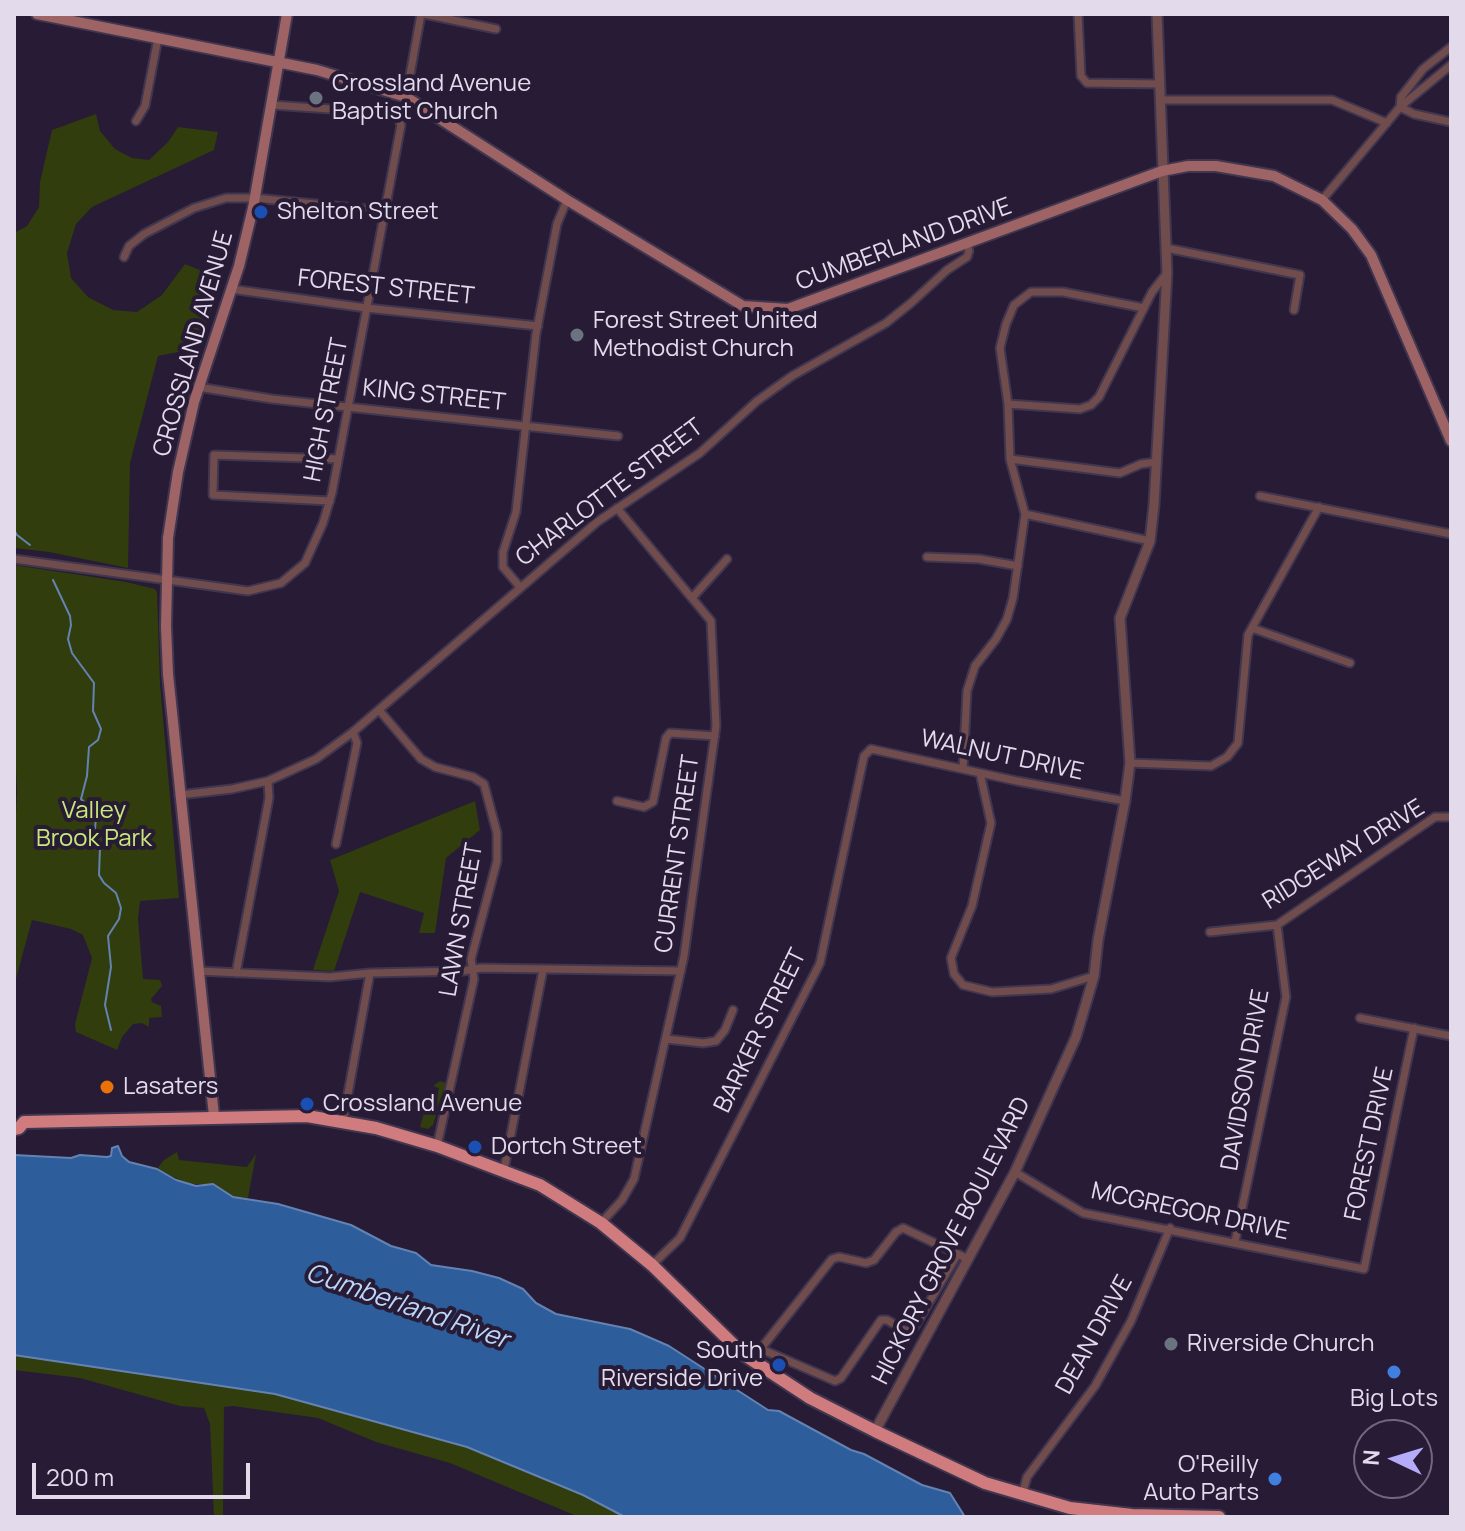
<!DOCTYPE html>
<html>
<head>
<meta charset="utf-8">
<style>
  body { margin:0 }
  #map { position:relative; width:1465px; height:1531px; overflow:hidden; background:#271b35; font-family:Manrope,sans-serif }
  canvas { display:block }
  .frame { position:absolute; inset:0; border:16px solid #e3dbec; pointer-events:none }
  .north { position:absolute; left:1353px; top:1419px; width:80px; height:80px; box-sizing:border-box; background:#271b35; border:2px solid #72687e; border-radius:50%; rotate:274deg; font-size:22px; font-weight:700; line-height:32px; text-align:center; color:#e3dbec }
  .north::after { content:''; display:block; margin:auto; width:28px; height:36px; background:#b4acf9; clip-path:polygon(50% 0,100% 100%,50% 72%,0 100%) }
  .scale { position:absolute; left:32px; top:1463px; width:218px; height:36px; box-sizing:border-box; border:4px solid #e3dbec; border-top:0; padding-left:10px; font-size:24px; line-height:28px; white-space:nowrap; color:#e3dbec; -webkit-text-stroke:6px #271b35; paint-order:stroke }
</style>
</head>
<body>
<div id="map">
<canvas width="1465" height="1531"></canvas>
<div class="frame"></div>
<div class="north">N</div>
<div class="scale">200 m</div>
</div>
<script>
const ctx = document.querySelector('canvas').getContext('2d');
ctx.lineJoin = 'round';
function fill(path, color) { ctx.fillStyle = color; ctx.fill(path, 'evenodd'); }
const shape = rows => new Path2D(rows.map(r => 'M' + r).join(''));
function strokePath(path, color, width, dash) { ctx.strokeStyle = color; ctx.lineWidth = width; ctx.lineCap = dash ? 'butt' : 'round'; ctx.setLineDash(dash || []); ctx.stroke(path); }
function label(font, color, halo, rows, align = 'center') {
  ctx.font = font + ' Manrope,sans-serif'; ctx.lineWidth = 8; ctx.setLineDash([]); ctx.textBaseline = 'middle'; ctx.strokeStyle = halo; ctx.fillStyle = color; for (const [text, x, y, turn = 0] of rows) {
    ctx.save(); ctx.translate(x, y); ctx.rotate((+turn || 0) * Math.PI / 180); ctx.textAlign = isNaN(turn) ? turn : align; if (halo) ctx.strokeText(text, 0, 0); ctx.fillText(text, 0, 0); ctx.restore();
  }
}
fill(shape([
  [96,114,100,131,115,149,132,158,149,160,168,142,178,127,218,132,214,150,92,207,76,224,67,253,71,278,88,297,113,310,137,312,162,295,185,264,222,279,198,348,158,356,130,463,128,568,49,552,14,548,14,233,27,226,39,207,40,182,52,130],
  [14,565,126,582,155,589,157,592,160,684,179,898,140,901,138,919,143,979,160,980,162,986,151,999,152,1002,161,1006,162,1017,149,1018,149,1027,142,1023,133,1024,122,1037,117,1050,76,1032,75,1024,92,958,83,935,71,929,32,920,14,986,14,860,17,792,14,723],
  [475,801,480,830,446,858,435,933,419,933,424,913,360,892,334,971,313,970,339,891,330,860],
  [440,1081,446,1083,433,1125,428,1129,420,1127,424,1113,432,1115,439,1088,433,1086],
  [177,1152,179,1160,247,1167,256,1154,248,1198,233,1197,213,1184,188,1184,157,1169,164,1160],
  [14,1355,275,1394,467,1447,583,1495,625,1517,579,1517,450,1463,376,1442,318,1418,233,1406,224,1407,223,1517,214,1517,210,1424,204,1408,180,1406,80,1378,14,1370]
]), '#313d0c');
const water = shape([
  [118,1146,122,1156,129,1162,157,1169,176,1180,196,1186,213,1184,233,1197,278,1204,351,1225,391,1246,416,1253,431,1265,472,1271,499,1278,523,1289,536,1303,556,1314,630,1329,669,1346,768,1410,779,1411,851,1450,864,1454,922,1485,950,1493,965,1517,625,1517,583,1495,467,1447,275,1394,14,1355,14,1155,71,1158,80,1155,107,1157,111,1156,112,1148,118,1146]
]);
fill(water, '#2d5d9a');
strokePath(water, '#6483b3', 2);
strokePath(shape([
  [14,530,17,535,30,545],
  [53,580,70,616,71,625,68,639,72,653,94,683,93,711,101,729,98,740,89,747,87,776,81,799,95,812,96,818,95,829,100,847,99,875,104,883,116,893,121,908,119,919,108,936,111,967,105,1005,111,1030]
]), '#6483b3', 2);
const minor = shape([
  [424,14,496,29],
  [1078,14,1081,76,1087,83,1160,84],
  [406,97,421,14],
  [1160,100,1332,100,1387,123],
  [1400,107,1401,97,1423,69,1451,47],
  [1400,107,1414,114,1451,122],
  [136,121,145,106,158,38],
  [1322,200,1400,107,1451,65],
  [1166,248,1300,275,1294,310],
  [124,257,129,246,144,234,194,208,226,198,255,198,385,211],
  [231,289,366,308,538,326],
  [198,387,272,399,618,436],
  [1008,404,1080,409,1091,405,1099,397,1152,292,1167,273],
  [1010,459,1120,473,1141,464,1157,462],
  [1260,496,1451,534],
  [330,501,213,495,214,455,338,459],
  [1025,514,1150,541],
  [927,557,979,559,1018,566],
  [14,559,248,591,281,583,305,563,323,523,332,493,401,125,397,116,389,113,272,105],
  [520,587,503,567,503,552,516,512,536,334,557,224,567,200],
  [692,598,727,559],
  [1252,628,1350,663],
  [379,710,421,759,435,767,473,777,484,784,497,833,497,861,471,959,474,979,437,1146],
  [1130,763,1211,766,1227,757,1238,743,1248,635,1319,507],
  [963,769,967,691,975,666,996,639,1007,619,1013,598,1025,514,1010,459,1008,404,1000,348,1006,324,1014,305,1031,292,1063,292,1144,308],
  [980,773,991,823,972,906,951,958,954,974,963,985,992,992,1051,989,1094,976],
  [179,795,232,789,268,781,316,759,353,732,597,522,700,453,757,401,792,376,886,323,911,303,947,270,967,257,969,251,967,244],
  [617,801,644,807,653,802,666,738,670,733,715,736],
  [336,844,357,743,353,732],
  [1210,932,1277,925,1435,817,1451,817],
  [198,971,330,977,370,973,463,971,481,968,681,971],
  [236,973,269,798,268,781],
  [1360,1018,1451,1036],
  [666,1039,703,1043,716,1041,725,1030,733,1010],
  [343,1121,370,973],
  [504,1170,543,970],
  [1015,1172,1083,1213,1364,1269,1414,1028],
  [601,1223,622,1200,634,1179,684,956,716,726,711,621,617,508],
  [1235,1242,1286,997,1277,925],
  [652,1265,680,1238,820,963,864,756,871,749,1017,781,1125,801],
  [761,1349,835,1381,841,1378,881,1320,887,1320,906,1331,914,1328,957,1255],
  [752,1360,832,1259,839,1257,866,1263,874,1260,896,1232,903,1228,968,1259],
  [1022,1495,1027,1477,1095,1386,1131,1321,1170,1228]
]);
const tertiary = shape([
  [875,1431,1015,1172,1076,1037,1094,976,1098,940,1125,801,1130,763,1120,618,1150,541,1154,505,1167,273,1157,14]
]);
const secondary = shape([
  [37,14,317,70,406,97,567,200,743,306,788,309,1162,171,1188,166,1216,166,1274,176,1322,200,1352,229,1371,255,1451,441],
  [214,1116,168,674,166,626,168,538,178,472,194,402,239,266,253,208,287,14]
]);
const trunk = shape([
  [14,1129,19,1128,24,1122,307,1116,376,1128,437,1146,540,1185,601,1223,652,1265,743,1354,810,1398,875,1431,985,1483,1070,1508,1132,1515,1219,1517]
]);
strokePath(minor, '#41364f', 11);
strokePath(tertiary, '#41364f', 13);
strokePath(secondary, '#41364f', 14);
strokePath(trunk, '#41364f', 16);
strokePath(minor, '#714c4d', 7);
strokePath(tertiary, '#714c4d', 9);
strokePath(secondary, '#9d6365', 10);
strokePath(trunk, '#d07c7f', 12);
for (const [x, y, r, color] of [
  [316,98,8,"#6b7280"],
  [261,212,8,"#1a4fb4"],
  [577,335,8,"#6b7280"],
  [107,1087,8,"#e8710a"],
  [307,1104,8,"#1a4fb4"],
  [475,1147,8,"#1a4fb4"],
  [1171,1344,8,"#6b7280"],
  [779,1365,8,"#1a4fb4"],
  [1394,1372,8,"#3f7fe0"],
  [1275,1479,8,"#3f7fe0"]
]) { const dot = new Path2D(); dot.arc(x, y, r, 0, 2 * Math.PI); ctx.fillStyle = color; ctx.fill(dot); strokePath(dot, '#271b35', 3); }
label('24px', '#e3dbec', '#271b35', [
  ["Crossland Avenue",332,84],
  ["Baptist Church",332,112],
  ["Shelton Street",277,212],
  ["Forest Street United",593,321],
  ["Methodist Church",593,349],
  ["Lasaters",123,1087],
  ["Crossland Avenue",323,1104],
  ["Dortch Street",491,1147],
  ["Riverside Church",1187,1344],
  ["South",763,1351,"right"],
  ["Riverside Drive",763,1379,"right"],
  ["Big Lots",1394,1399,"center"],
  ["O'Reilly",1259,1465,"right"],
  ["Auto Parts",1259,1493,"right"]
], 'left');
label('24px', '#e3dbec', '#271b35', [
  ["CUMBERLAND DRIVE",904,245,-20],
  ["FOREST STREET",386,288,6],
  ["CROSSLAND AVENUE",194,344,-74],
  ["KING STREET",434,396,6],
  ["HIGH STREET",327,410,-79],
  ["CHARLOTTE STREET",610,493,-37],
  ["WALNUT DRIVE",1002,756,12],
  ["CURRENT STREET",678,854,-82],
  ["RIDGEWAY DRIVE",1344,855,-32],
  ["LAWN STREET",462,920,-80],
  ["BARKER STREET",761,1031,-64],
  ["DAVIDSON DRIVE",1246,1080,-80],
  ["FOREST DRIVE",1370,1144,-78],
  ["MCGREGOR DRIVE",1190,1212,12],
  ["HICKORY GROVE BOULEVARD",952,1241,-63],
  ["DEAN DRIVE",1095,1335,-61]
]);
label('24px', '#c9e87a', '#271b35', [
  ["Valley",94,811],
  ["Brook Park",94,839]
]);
label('italic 26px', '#bcd6f9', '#271b35', [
  ["Cumberland River",407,1307,19]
]);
</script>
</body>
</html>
